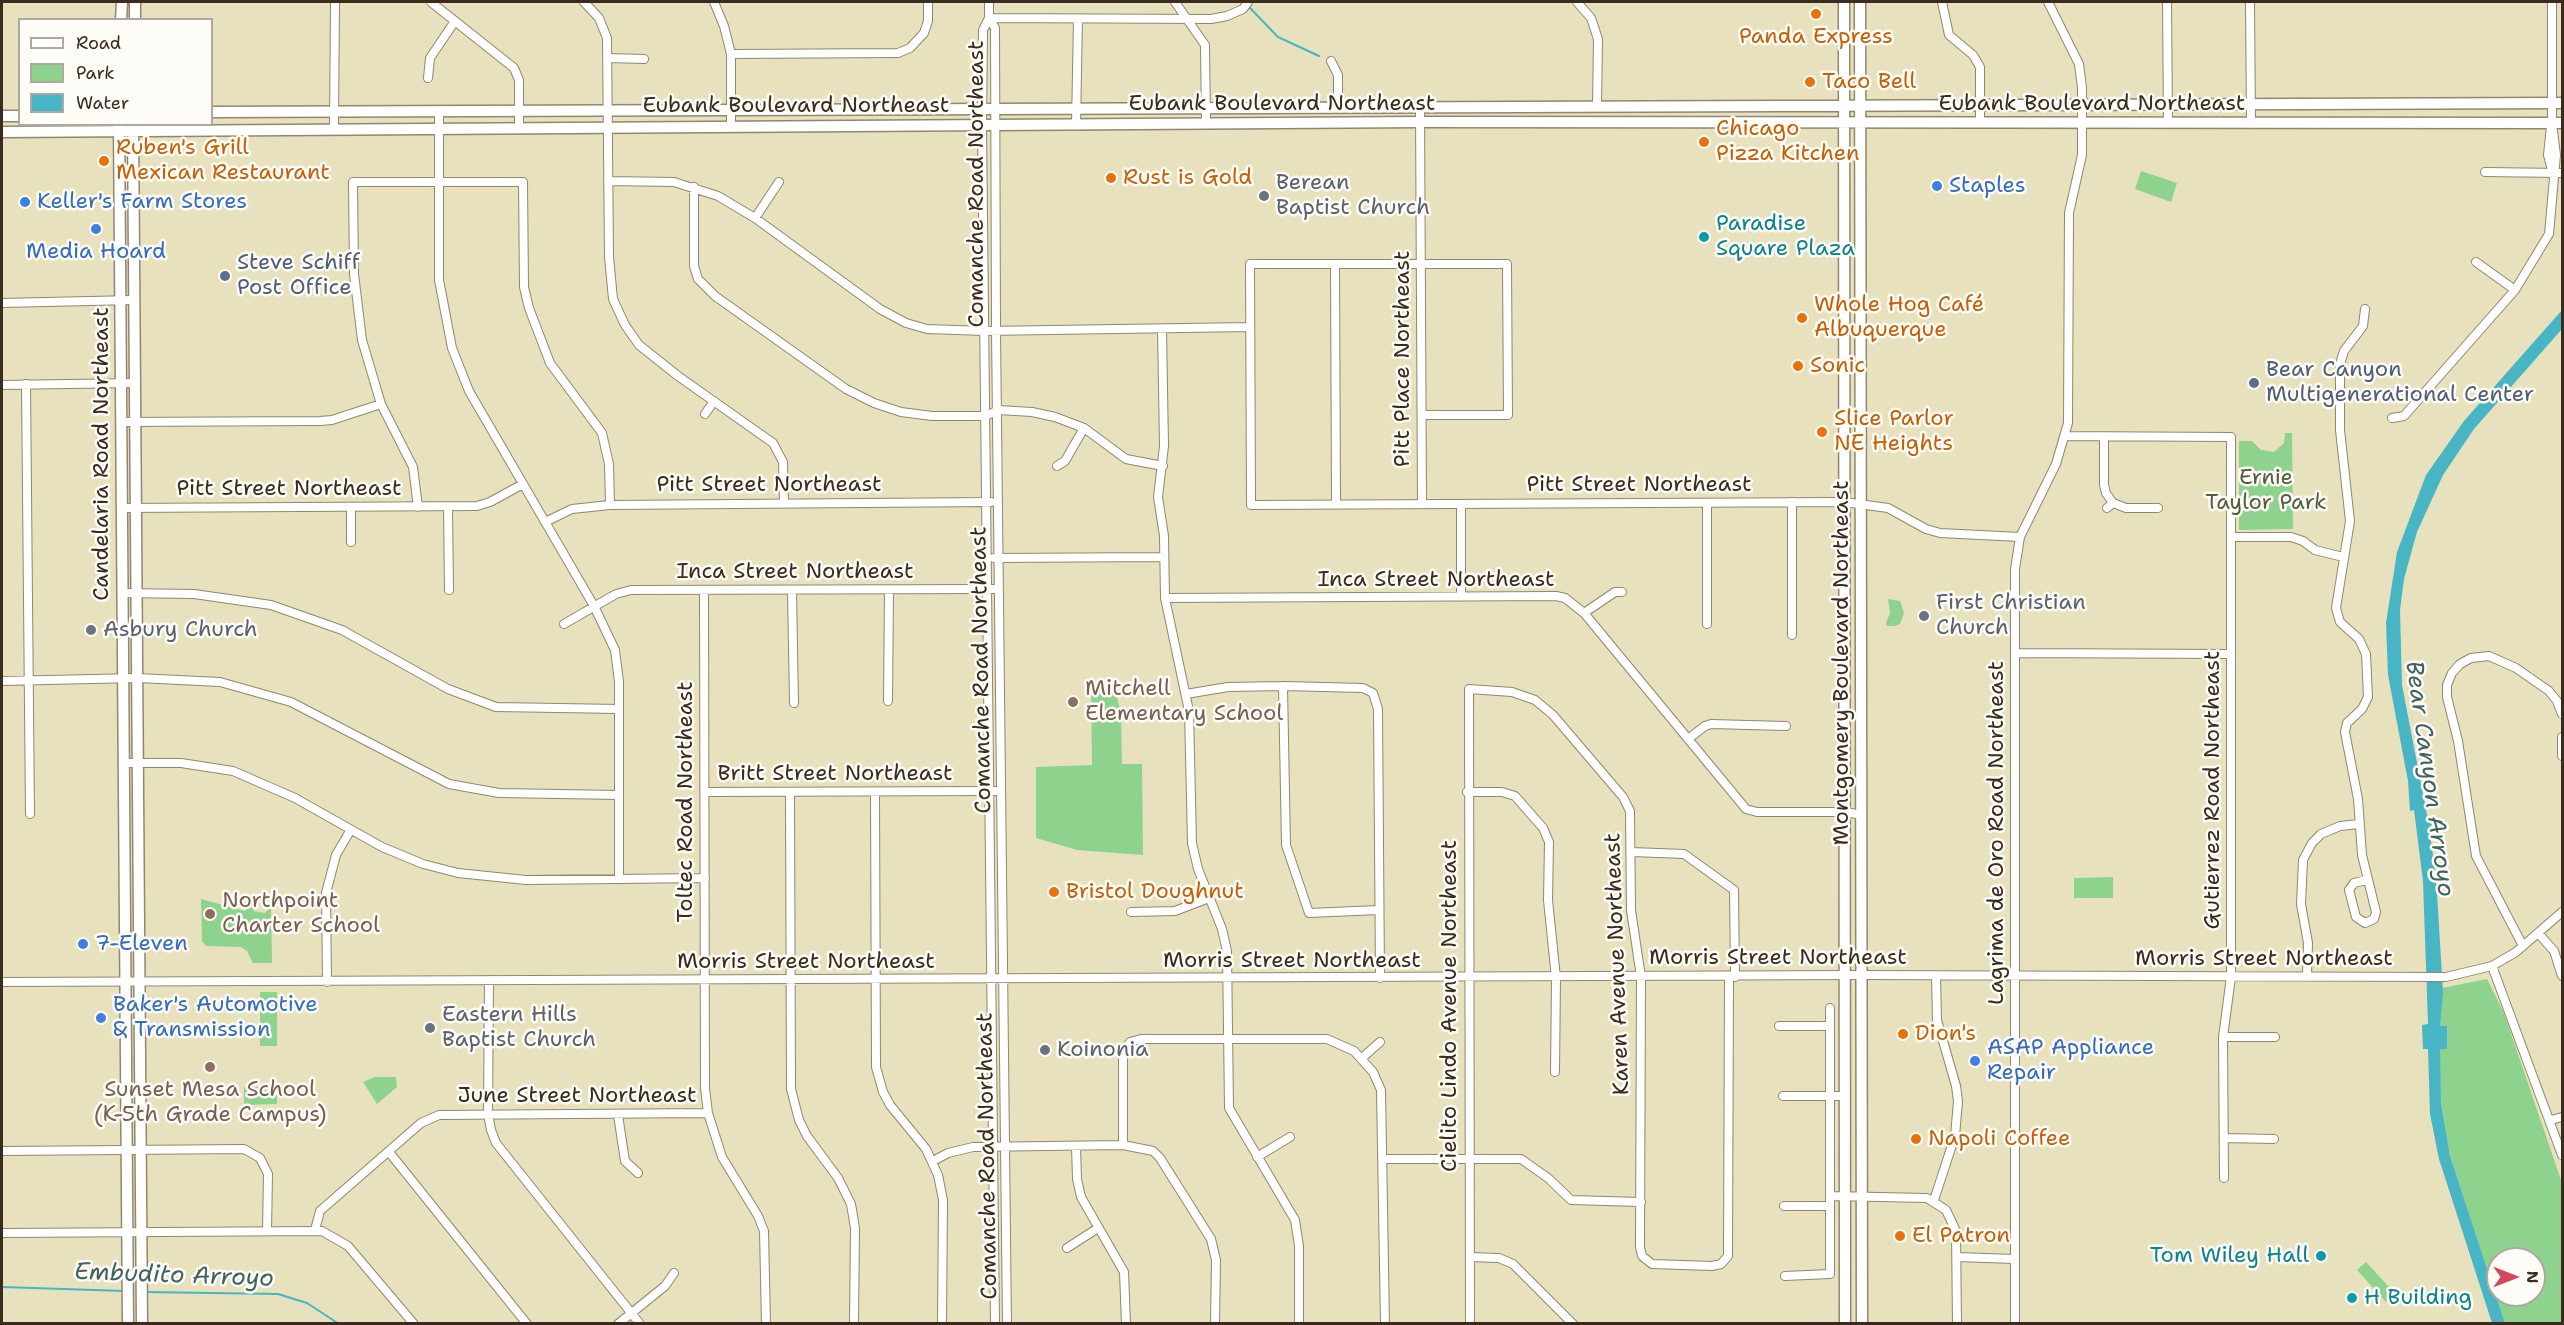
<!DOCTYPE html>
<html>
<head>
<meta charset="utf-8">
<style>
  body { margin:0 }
  #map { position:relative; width:2564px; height:1325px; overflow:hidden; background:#e8e1bd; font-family:"Shantell Sans",sans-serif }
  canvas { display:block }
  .frame { position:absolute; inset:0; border:3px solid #3b2a1e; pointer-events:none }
  .legend { position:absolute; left:18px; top:18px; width:195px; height:108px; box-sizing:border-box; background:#fdfcf7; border:2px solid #afa8a0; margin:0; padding:8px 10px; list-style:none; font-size:18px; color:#3b2a1e }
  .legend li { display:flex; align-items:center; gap:12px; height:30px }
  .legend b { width:30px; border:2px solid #afa8a0 }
  .north { position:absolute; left:2486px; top:1247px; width:60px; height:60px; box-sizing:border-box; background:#fdfcf7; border:2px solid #afa8a0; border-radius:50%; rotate:90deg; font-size:16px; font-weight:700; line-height:24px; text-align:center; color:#3b2a1e }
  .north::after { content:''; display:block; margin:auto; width:21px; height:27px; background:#d1495b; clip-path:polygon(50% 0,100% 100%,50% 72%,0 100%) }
</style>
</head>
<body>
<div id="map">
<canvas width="2564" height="1325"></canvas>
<div class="frame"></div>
<ul class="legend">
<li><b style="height:8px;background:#fff"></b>Road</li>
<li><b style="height:16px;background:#8dd38d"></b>Park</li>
<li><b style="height:16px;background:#48b5c4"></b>Water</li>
</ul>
<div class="north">N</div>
</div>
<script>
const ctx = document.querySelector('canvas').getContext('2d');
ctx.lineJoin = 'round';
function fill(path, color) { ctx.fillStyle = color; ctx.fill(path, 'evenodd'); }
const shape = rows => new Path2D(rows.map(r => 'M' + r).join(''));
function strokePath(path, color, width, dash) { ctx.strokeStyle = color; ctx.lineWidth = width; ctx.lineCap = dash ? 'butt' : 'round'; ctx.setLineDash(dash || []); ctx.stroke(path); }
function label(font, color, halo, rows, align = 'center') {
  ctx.font = font + ' "Shantell Sans",sans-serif'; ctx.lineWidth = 5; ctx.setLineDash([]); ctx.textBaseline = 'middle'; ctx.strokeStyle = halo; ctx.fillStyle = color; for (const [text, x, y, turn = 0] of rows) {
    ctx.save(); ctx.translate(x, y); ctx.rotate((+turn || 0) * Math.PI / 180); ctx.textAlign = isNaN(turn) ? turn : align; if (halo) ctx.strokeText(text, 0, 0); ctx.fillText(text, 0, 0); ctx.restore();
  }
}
fill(shape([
  [2141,171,2177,183,2171,202,2135,189],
  [2285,433,2292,433,2293,529,2239,530,2239,441,2252,441,2261,450,2274,452,2284,443],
  [1888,599,1900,601,1904,613,1900,624,1894,626,1887,626,1886,623,1890,613],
  [1091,685,1114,685,1121,714,1122,764,1142,764,1143,855,1077,850,1036,838,1036,767,1092,765],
  [2113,877,2113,898,2074,898,2074,878],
  [201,899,245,911,249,900,251,900,254,911,265,913,271,905,272,963,253,963,247,951,241,947,206,946,202,941],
  [2487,979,2504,1013,2562,1183,2562,1323,2505,1323,2450,1156,2441,1103,2438,1039,2442,988],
  [2498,1259,2534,1259,2534,1295,2498,1295],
  [260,992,277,992,277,1046,260,1046],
  [375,1077,396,1077,397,1087,377,1104,363,1082],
  [244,1087,277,1087,277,1104,244,1105],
  [2366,1262,2402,1301,2398,1305,2391,1297,2386,1302,2357,1270]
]), '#8dd38d');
fill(shape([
  [2562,310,2562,329,2474,429,2443,475,2417,532,2404,579,2400,610,2402,685,2428,820,2432,825,2429,827,2436,877,2443,992,2440,1026,2447,1026,2447,1049,2440,1049,2441,1103,2450,1156,2505,1323,2492,1323,2439,1159,2430,1114,2428,1049,2423,1049,2422,1025,2428,1024,2423,881,2414,810,2410,811,2408,781,2388,675,2386,623,2397,552,2426,475,2464,421]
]), '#48b5c4');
strokePath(shape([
  [1250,8,1278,37,1319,56],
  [2,1287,125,1291],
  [145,1292,278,1294,307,1303,339,1324]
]), '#48b5c4', 2);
const minor = shape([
  [431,2,514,68,519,80,519,127],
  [584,2,599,18,607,38,609,257,613,299,625,325,639,345,678,376,773,443,783,462,784,503],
  [714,2,724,26,731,54,731,126],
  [989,2,989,18,983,30,982,125,995,1324],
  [1175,2,1205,45,1206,124],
  [1577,2,1591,18,1598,39,1597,106],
  [1942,2,1949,35,1973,55,1980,67,1980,123],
  [2167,2,2168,123],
  [2250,2,2251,123],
  [989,18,995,28,996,331,1007,1324],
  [989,18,1211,19,1227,16,1243,9,1248,2],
  [731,54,898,53,910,48,924,33,928,21,928,2],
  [608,58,644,59],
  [1331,61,1338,75,1338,107],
  [428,78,430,58,455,21],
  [1420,107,1422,503],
  [439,111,439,280,452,348,469,391,594,606,615,650,619,682,619,878],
  [1076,125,1078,19],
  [2551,126,2548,155,2552,170],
  [334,127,335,2],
  [2485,172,2562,173],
  [608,181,674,182,718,196,755,218,880,309,906,323,927,329,985,331,1250,327],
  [694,187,694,266,698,279,715,296,846,389,874,403,901,412,932,416,986,416,998,410,1032,412,1055,417,1084,428,1126,459,1163,466],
  [755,218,779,182],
  [2476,262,2515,290],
  [1335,265,1336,503],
  [2,303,134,300],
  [2365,309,2363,326,2344,351,2340,364,2340,430,2350,521,2336,608,2340,622,2359,639,2366,654,2368,697,2362,709,2347,723,2345,732,2358,799,2362,855,2376,912,2374,919,2365,923,2356,917,2349,890,2354,883,2367,880],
  [1162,329,1164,446,1158,497,1164,536,1165,598,1189,711,1192,843,1198,869,1222,929,1227,951,1229,1108,1295,1220,1299,1246,1299,1324],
  [26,384,30,814],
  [2,385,135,383],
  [705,414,714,401],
  [1422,415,1508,415,1507,264,1250,264,1251,505,1844,502,1888,508,1926,529,1940,533,2020,537],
  [2392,418,2404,416,2515,290,2549,234,2556,155,2552,123,2552,2],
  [121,422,320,421,332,420,381,404],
  [2066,436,2231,437,2231,977,2223,1037,2224,1178],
  [2104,437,2104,485,2106,493,2113,503],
  [1057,466,1065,461,1084,428],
  [1792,502,1792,635],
  [1461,504,1461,597],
  [448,506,449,590],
  [418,507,413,467,381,404,362,340,354,274,353,182,523,182,524,287,529,308,550,363,602,433,609,464,610,505],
  [122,508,477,506,490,502,523,484],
  [351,508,351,542],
  [2107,508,2113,503,2126,508,2158,508],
  [545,522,572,509,610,505,991,502],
  [2231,537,2291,537,2303,541,2315,550,2343,557],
  [994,558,1164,557],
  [704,591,705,1088,708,1113,722,1157,758,1216,764,1231,766,1324],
  [792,591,794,703],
  [123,593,194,594,271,605,342,630,448,689,496,707,619,709],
  [1165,598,1556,596,1565,598,1584,613,1746,809,1757,812,1845,812,1862,815],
  [1584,613,1615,592,1622,592],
  [564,624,616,594,631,590,993,589],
  [1707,624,1707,503],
  [2015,653,2230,654],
  [2,681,138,678,220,682,291,702,449,784,499,793,619,795],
  [1283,686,1286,845,1309,913,1379,910],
  [1186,694,1228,687,1283,686,1363,688,1373,693,1378,709,1380,978],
  [888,701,889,590],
  [2562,737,2562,756],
  [1688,739,1705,726,1711,724,1786,726],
  [124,763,181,763,233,771,295,798,382,847,423,864,458,873,526,880,705,878],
  [705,792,995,791],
  [875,792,876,1067,883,1092,890,1105,926,1149,938,1175,943,1200,942,1324],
  [1467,792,1502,792,1515,796,1543,828,1549,842,1548,900,1556,978,1555,1072],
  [790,793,791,1089,799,1120,807,1136,838,1178,851,1204,855,1228,854,1324],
  [1632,852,1684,854,1734,890,1735,977],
  [1131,912,1175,911,1209,898],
  [2538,933,2554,951,2562,976],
  [2523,946,2476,856,2458,741,2447,697,2447,685,2452,673,2460,664,2471,658,2489,656,2516,668,2549,691,2557,701,2562,714],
  [2492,966,2562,1155],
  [2307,976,2308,943,2301,904,2303,860,2312,843,2321,834,2340,826,2359,824],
  [489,980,488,1114,491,1130,496,1143,640,1324],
  [2,982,1861,975,2446,977,2492,966,2516,952,2562,912],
  [327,982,326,893,336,855,350,831],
  [1779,1026,1830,1026],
  [2223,1037,2275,1037],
  [1362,1058,1380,1042],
  [1783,1096,1844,1096],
  [618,1115,625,1161,638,1173],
  [2551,1120,2562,1117],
  [2224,1138,2274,1139],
  [1123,1145,1123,1055,1130,1042,1141,1039,1327,1039,1354,1051,1373,1072,1381,1090,1385,1324],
  [1076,1146,1077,1179,1081,1197,1124,1272,1126,1324],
  [2,1151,244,1149,260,1158,268,1174,267,1231],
  [389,1152,527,1324],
  [1257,1157,1290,1137],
  [1383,1159,1521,1159,1548,1178,1571,1200,1641,1202],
  [933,1161,948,1153,973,1147,1123,1145,1153,1151,1160,1158,1211,1239,1216,1260,1215,1324],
  [1830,1196,1927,1198,1946,1210,1956,1231,1957,1324],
  [1934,1200,1955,1136,1958,1101,1956,1086,1937,1020,1936,976],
  [1784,1206,1830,1206],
  [315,1230,320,1211,421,1123,439,1115,708,1113],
  [2,1233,322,1231,348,1246,414,1324],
  [1067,1248,1098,1228],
  [1470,1257,1499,1258,1513,1264,1573,1324],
  [1957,1257,2015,1259],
  [1785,1276,1830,1274,1830,1008],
  [618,1324,665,1286,674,1273],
  [1470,1324,1469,689,1512,692,1535,700,1553,715,1623,797,1630,811,1631,910,1641,977,1640,1247,1642,1256,1652,1264,1712,1266,1721,1264,1728,1256,1729,978],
  [2015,1324,2015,569,2020,537,2056,464,2068,423,2069,213,2082,155,2082,88,2079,64,2048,2]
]);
const major = shape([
  [1844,2,1845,1324],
  [1860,2,1862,1324],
  [121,20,122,2],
  [135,20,135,2],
  [212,112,2562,103],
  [2,116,20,116],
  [119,124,128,1324],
  [133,124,142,1324],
  [2,132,1420,122,2562,123]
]);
strokePath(minor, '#92866e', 10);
strokePath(major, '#92866e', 13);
strokePath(minor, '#fff', 8);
strokePath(major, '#fff', 10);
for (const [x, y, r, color] of [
  [1816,14,6,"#e8710a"],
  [1810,82,6,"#e8710a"],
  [1704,142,6,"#e8710a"],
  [104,161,6,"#e8710a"],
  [1111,178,6,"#e8710a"],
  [1937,186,6,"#3f7fe0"],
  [1264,196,6,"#6b7280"],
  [25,202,6,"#3f7fe0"],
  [96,229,6,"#3f7fe0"],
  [1704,237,6,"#0f9aa8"],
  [225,276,6,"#5c6f8a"],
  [1802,318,6,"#e8710a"],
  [1798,366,6,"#e8710a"],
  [2254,383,6,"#5c6f8a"],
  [1822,432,6,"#e8710a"],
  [1924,616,6,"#6b7280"],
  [91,630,6,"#6b7280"],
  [1073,702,6,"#8d6e63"],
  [1054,892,6,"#e8710a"],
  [210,914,6,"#8d6e63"],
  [83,944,6,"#3f7fe0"],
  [101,1018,6,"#3f7fe0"],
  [430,1028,6,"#6b7280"],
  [1903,1034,6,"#e8710a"],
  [1045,1050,6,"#6b7280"],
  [1975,1061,6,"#3f7fe0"],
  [210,1067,6,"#8d6e63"],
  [1916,1139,6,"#e8710a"],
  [1900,1236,6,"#e8710a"],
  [2321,1256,6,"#0f9aa8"],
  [2352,1298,6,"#0f9aa8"]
]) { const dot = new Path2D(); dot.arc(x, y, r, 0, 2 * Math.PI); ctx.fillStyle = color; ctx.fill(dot); strokePath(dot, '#fdfcf7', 2); }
label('22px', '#c56008', '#fdfcf7', [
  ["Panda Express",1816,37,"center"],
  ["Taco Bell",1822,82],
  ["Chicago",1716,129],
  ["Pizza Kitchen",1716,154],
  ["Ruben's Grill",116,148],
  ["Mexican Restaurant",116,173],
  ["Rust is Gold",1123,178],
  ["Whole Hog Café",1814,305],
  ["Albuquerque",1814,330],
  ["Sonic",1810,366],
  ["Slice Parlor",1834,419],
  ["NE Heights",1834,444],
  ["Bristol Doughnut",1066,892],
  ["Dion's",1915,1034],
  ["Napoli Coffee",1928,1139],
  ["El Patron",1912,1236]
], 'left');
label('22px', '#3b2a1e', '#fdfcf7', [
  ["Eubank Boulevard Northeast",1282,104],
  ["Eubank Boulevard Northeast",2092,104],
  ["Eubank Boulevard Northeast",796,106],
  ["Comanche Road Northeast",977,184,-90],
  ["Pitt Place Northeast",1403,359,-90],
  ["Candelaria Road Northeast",102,454,-90],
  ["Pitt Street Northeast",769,485],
  ["Pitt Street Northeast",1639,485],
  ["Pitt Street Northeast",289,489],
  ["Inca Street Northeast",795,572],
  ["Inca Street Northeast",1436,580],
  ["Montgomery Boulevard Northeast",1842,663,-90],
  ["Comanche Road Northeast",982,670,-91],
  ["Britt Street Northeast",835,774],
  ["Gutierrez Road Northeast",2213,790,-90],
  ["Toltec Road Northeast",686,802,-90],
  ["Lagrima de Oro Road Northeast",1997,833,-90],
  ["Morris Street Northeast",1778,958],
  ["Morris Street Northeast",2264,959],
  ["Morris Street Northeast",1292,961],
  ["Morris Street Northeast",806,962],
  ["Karen Avenue Northeast",1618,964,-92],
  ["Cielito Lindo Avenue Northeast",1450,1006,-90],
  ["June Street Northeast",577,1096],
  ["Comanche Road Northeast",988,1156,-91]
]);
label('22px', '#5b616d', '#fdfcf7', [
  ["Berean",1276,183],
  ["Baptist Church",1276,208],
  ["First Christian",1936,603],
  ["Church",1936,628],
  ["Asbury Church",103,630],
  ["Eastern Hills",442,1015],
  ["Baptist Church",442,1040],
  ["Koinonia",1057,1050]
], 'left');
label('22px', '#366cbe', '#fdfcf7', [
  ["Staples",1949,186],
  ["Keller's Farm Stores",37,202],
  ["Media Hoard",96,252,"center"],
  ["7-Eleven",95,944],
  ["Baker's Automotive",113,1005],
  ["& Transmission",113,1030],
  ["ASAP Appliance",1987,1048],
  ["Repair",1987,1073]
], 'left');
label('22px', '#0d838f', '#fdfcf7', [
  ["Paradise",1716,224],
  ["Square Plaza",1716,249],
  ["Tom Wiley Hall",2309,1256,"right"],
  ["H Building",2364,1298]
], 'left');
label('22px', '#4e5e75', '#fdfcf7', [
  ["Steve Schiff",237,263],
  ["Post Office",237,288],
  ["Bear Canyon",2266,370],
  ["Multigenerational Center",2266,395]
], 'left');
label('22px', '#545d3f', '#fdfcf7', [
  ["Ernie",2266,478],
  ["Taylor Park",2266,503]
]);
label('22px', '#785e54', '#fdfcf7', [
  ["Mitchell",1085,689],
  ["Elementary School",1085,714],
  ["Northpoint",222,901],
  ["Charter School",222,926],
  ["Sunset Mesa School",210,1090,"center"],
  ["(K-5th Grade Campus)",210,1115,"center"]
], 'left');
label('italic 24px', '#406260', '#fdfcf7', [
  ["Bear Canyon Arroyo",2429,779,82],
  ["Embudito Arroyo",174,1276,2]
]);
</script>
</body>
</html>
